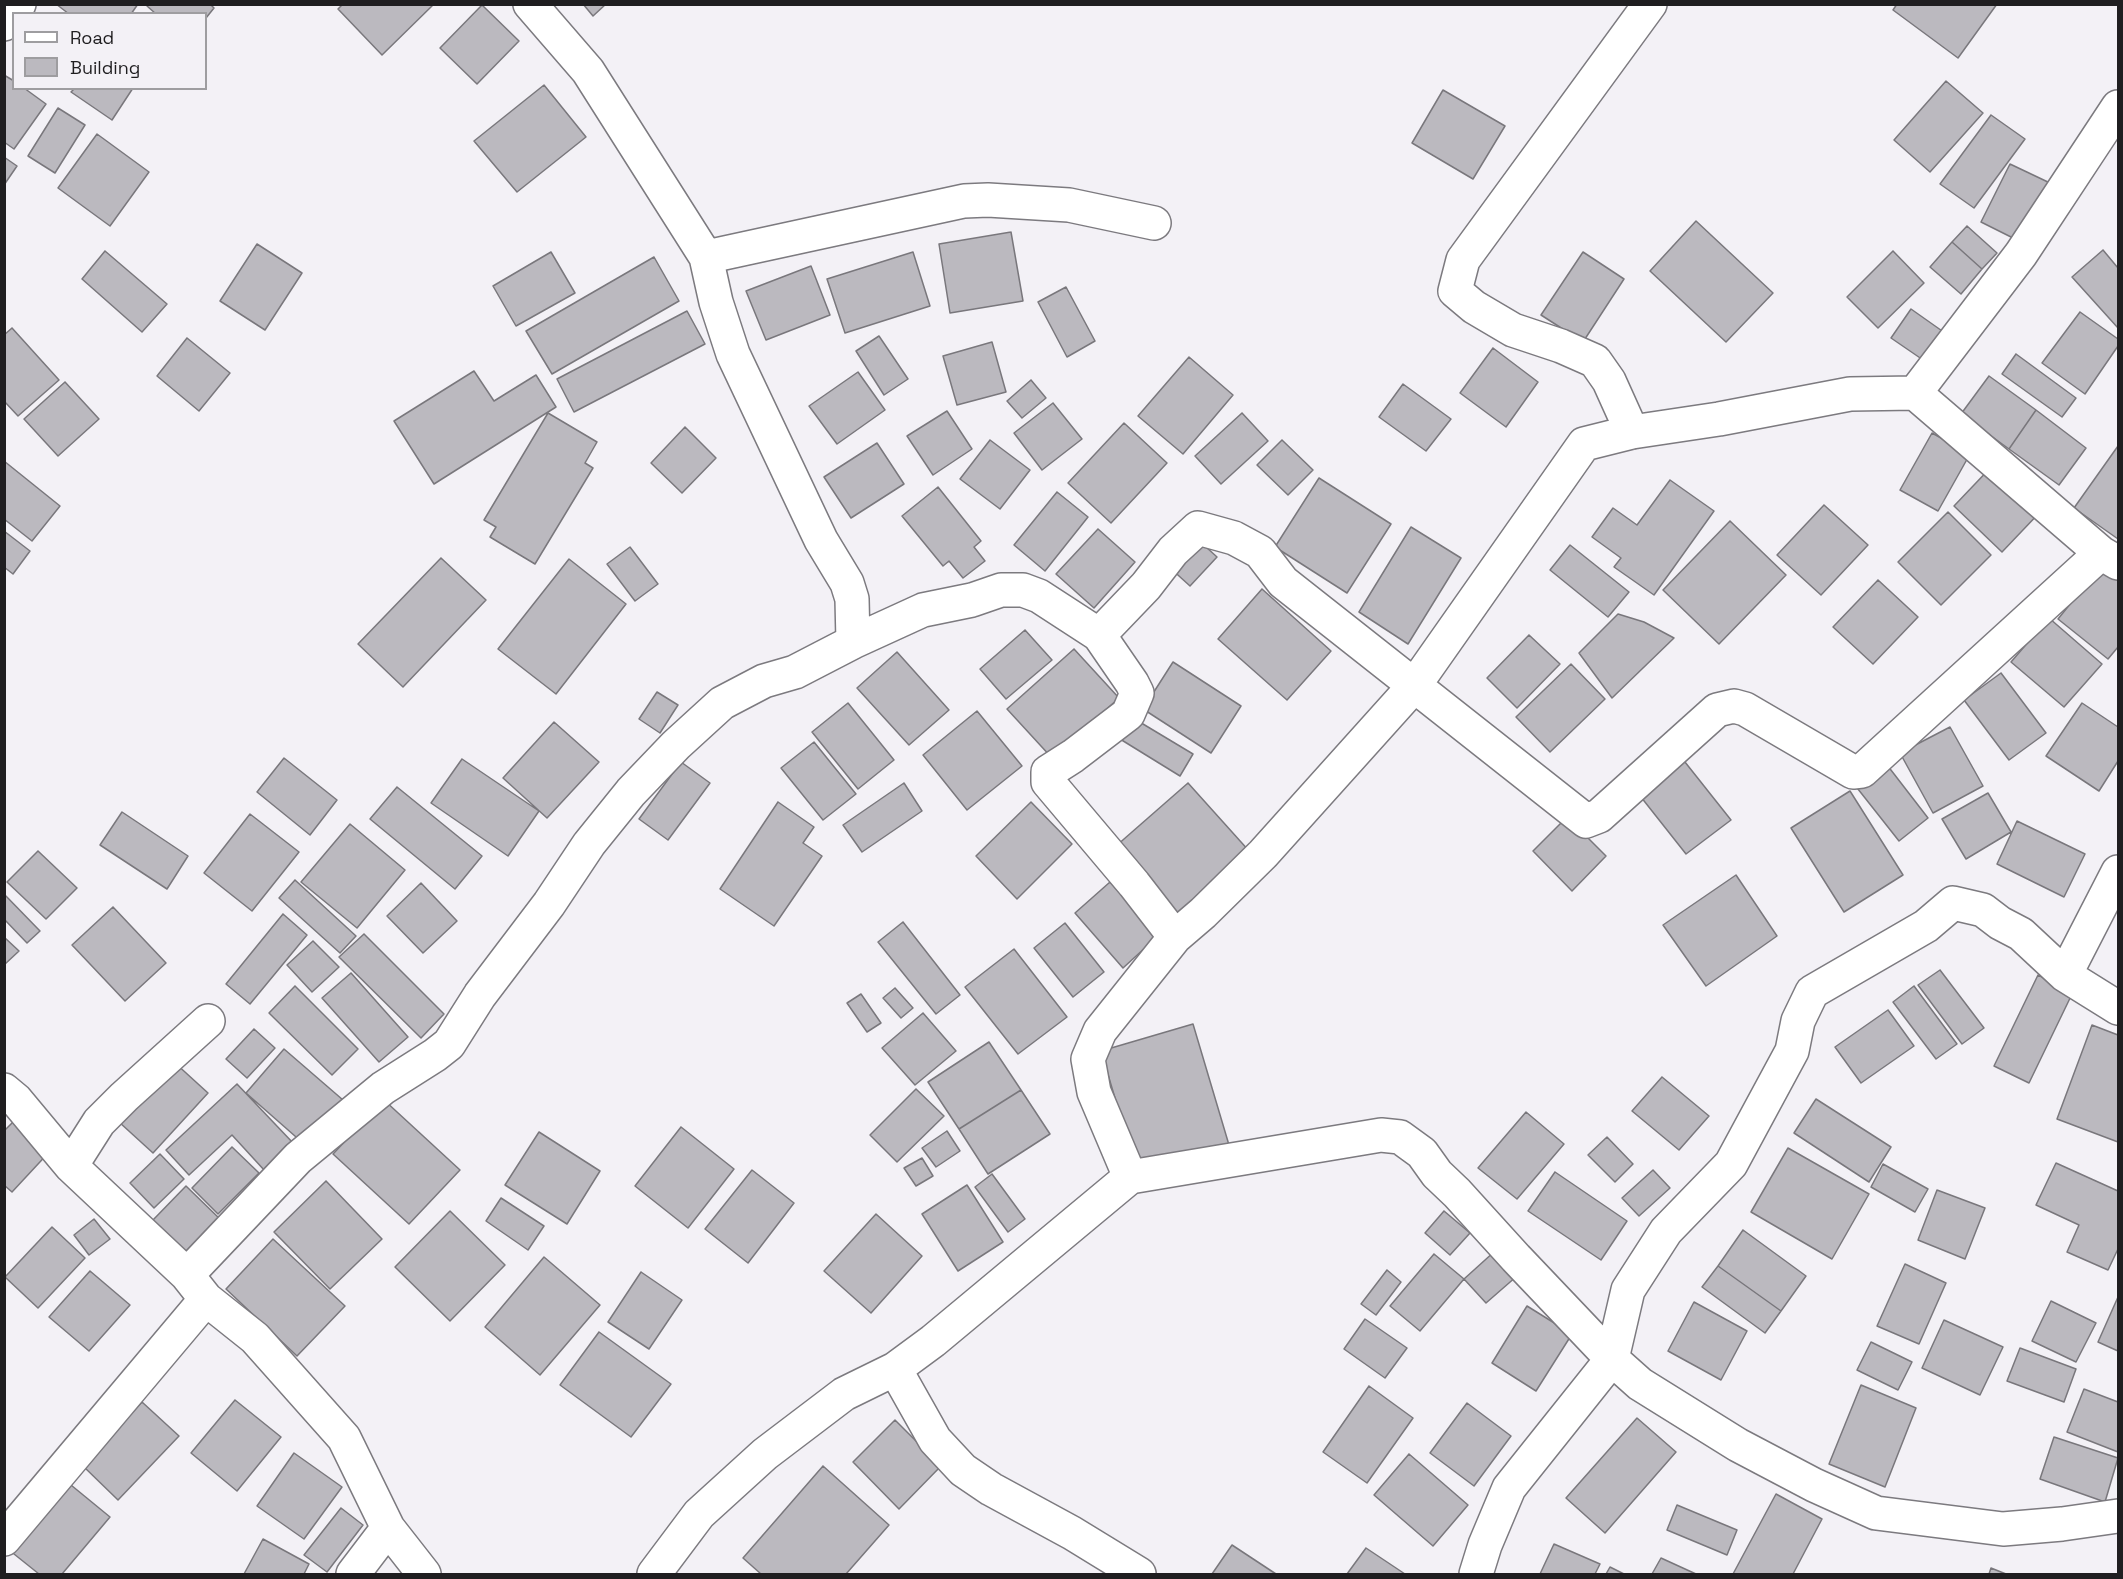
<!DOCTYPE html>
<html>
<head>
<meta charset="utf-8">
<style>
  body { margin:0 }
  #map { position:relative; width:2123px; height:1579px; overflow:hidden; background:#f3f1f6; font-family:"Space Grotesk",sans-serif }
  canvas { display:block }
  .frame { position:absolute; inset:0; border:6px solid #1f1e20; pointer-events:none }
  .legend { position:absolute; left:12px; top:12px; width:195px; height:78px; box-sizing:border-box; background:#f3f1f6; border:2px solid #9e9da0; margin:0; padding:8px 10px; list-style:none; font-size:18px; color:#1f1e20 }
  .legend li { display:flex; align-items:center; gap:12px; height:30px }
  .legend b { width:30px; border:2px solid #9e9da0 }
</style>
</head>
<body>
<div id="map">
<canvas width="2123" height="1579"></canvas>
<div class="frame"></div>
<ul class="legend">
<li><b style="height:8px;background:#fff"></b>Road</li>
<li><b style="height:16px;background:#bbb9bf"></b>Building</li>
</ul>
</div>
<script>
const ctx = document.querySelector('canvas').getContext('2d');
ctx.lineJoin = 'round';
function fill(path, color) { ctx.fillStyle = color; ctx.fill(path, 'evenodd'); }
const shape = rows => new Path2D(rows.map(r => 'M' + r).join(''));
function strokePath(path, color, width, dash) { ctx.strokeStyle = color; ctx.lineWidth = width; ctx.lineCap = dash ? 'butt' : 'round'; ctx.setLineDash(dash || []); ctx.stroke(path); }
const building = shape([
  [56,4,138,4,131,14,69,14,56,4],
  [149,4,210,4,214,8,206,18,206,14,156,14,147,6,149,4],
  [343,4,434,4,382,55,338,9,343,4],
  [583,4,606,4,593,16,583,4],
  [1897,4,1997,4,1958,58,1893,10,1897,4],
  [482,5,519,41,477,84,440,48,482,5],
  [4,75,14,81,14,88,24,88,46,104,14,149,4,142,4,75],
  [1946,81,1983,113,1930,172,1894,140,1946,81],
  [544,85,586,137,517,192,474,141,544,85],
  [75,88,133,88,112,120,71,92,75,88],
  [1443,90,1505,126,1473,179,1412,143,1443,90],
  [58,108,85,125,55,173,28,156,58,108],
  [1991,115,2025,139,1974,208,1940,184,1991,115],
  [97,134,149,172,110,226,58,188,97,134],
  [4,157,17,166,4,185,4,157],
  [2010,164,2050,183,2021,242,1981,222,2010,164],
  [1696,221,1773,293,1726,342,1650,271,1696,221],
  [1967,226,1997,253,1982,269,1952,242,1967,226],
  [1011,232,1023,301,950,313,939,244,1011,232],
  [1952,242,1982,269,1961,294,1930,267,1952,242],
  [257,244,302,273,265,330,220,301,257,244],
  [2103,250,2118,268,2118,328,2072,277,2103,250],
  [105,251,167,304,142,332,82,279,105,251],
  [1893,251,1924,283,1878,328,1847,297,1893,251],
  [551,252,575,293,516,326,493,286,551,252],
  [913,252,930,306,845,333,827,279,913,252],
  [1583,252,1624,279,1583,342,1541,315,1583,252],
  [654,257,679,301,552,374,526,331,654,257],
  [811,266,830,315,766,340,746,291,811,266],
  [1066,287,1095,341,1067,357,1038,302,1066,287],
  [1911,309,1945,333,1926,362,1891,338,1911,309],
  [687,311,705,344,574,412,557,379,687,311],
  [2080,312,2118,339,2118,346,2085,394,2042,363,2080,312],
  [12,328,59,380,18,416,4,401,4,335,12,328],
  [879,336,908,379,884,395,856,351,879,336],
  [187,338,230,373,199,411,157,376,187,338],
  [992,342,1006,392,957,405,943,356,992,342],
  [1493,348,1538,382,1506,427,1460,393,1493,348],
  [2016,354,2076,398,2062,417,2002,374,2016,354],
  [1189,357,1233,395,1183,454,1138,416,1189,357],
  [474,371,494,401,536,375,556,407,434,484,394,421,474,371],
  [858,372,885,410,837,444,809,406,858,372],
  [1989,376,2036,410,2009,449,1961,414,1989,376],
  [1031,380,1046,398,1022,418,1007,401,1031,380],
  [65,382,99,419,58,456,24,419,65,382],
  [1403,384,1451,419,1426,451,1379,417,1403,384],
  [1053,403,1082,439,1042,470,1014,433,1053,403],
  [2036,410,2086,448,2059,485,2009,449,2036,410],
  [947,411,972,449,933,475,907,436,947,411],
  [548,413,597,442,585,463,593,468,535,564,490,537,496,527,484,520,548,413],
  [1242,413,1268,441,1221,484,1195,456,1242,413],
  [1124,423,1167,463,1111,523,1068,483,1124,423],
  [685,427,716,458,682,493,651,463,685,427],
  [1932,433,1970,454,1938,511,1900,490,1932,433],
  [990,440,1030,470,1000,509,960,479,990,440],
  [1282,440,1313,470,1288,495,1257,465,1282,440],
  [877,443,904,484,851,518,824,477,877,443],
  [2118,446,2118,539,2074,508,2118,446],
  [4,461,60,506,32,541,4,519,4,461],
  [1994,464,2042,510,2002,552,1954,506,1994,464],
  [1319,478,1391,524,1347,593,1275,547,1319,478],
  [1670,480,1714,511,1654,595,1614,567,1621,558,1592,537,1613,508,1637,525,1670,480],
  [938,487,981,541,974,547,985,561,963,578,949,561,943,566,902,516,938,487],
  [1057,492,1088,517,1045,571,1014,545,1057,492],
  [1824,505,1868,545,1821,595,1777,555,1824,505],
  [1948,512,1991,555,1941,605,1898,562,1948,512],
  [1730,521,1786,575,1719,644,1663,590,1730,521],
  [1411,527,1461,558,1408,644,1359,612,1411,527],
  [1098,529,1135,562,1094,608,1056,574,1098,529],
  [4,531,30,551,13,574,4,567,4,531],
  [1194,536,1217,557,1190,586,1168,566,1194,536],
  [1570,545,1629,592,1608,617,1550,570,1570,545],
  [630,547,658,584,635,601,607,564,630,547],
  [441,558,486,600,403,687,358,644,441,558],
  [569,559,626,604,556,694,498,649,569,559],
  [2105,561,2118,572,2118,647,2108,659,2058,619,2105,561],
  [1878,580,1918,617,1873,664,1833,627,1878,580],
  [1262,589,1331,651,1287,700,1218,639,1262,589],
  [1618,614,1644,622,1674,638,1612,698,1579,653,1618,614],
  [2049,618,2102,664,2064,707,2011,662,2049,618],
  [1025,630,1052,660,1006,699,980,669,1025,630],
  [1529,635,1560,664,1517,708,1487,678,1529,635],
  [1074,649,1119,698,1052,758,1007,709,1074,649],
  [897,652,949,710,909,745,857,688,897,652],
  [1173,662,1241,706,1211,753,1143,709,1173,662],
  [1571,664,1605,699,1550,752,1516,717,1571,664],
  [2001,673,2046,733,2009,760,1964,700,2001,673],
  [657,692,678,705,660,733,639,719,657,692],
  [848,703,894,760,858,789,812,732,848,703],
  [2082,703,2118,727,2118,761,2099,791,2046,756,2082,703],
  [977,711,1022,766,967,810,923,755,977,711],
  [1133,718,1193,754,1180,776,1120,739,1133,718],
  [554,722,599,762,547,818,503,778,554,722],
  [1950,727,1983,786,1933,813,1900,753,1950,727],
  [814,742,856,794,823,820,781,768,814,742],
  [1681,757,1731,820,1686,854,1637,792,1681,757],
  [284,758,337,800,310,835,257,792,284,758],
  [462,759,539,811,508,856,431,803,462,759],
  [1884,761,1928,818,1899,841,1854,784,1884,761],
  [681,762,710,783,668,840,639,819,681,762],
  [904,783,922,811,862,852,843,825,904,783],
  [1188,783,1250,852,1179,915,1116,846,1188,783],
  [397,787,482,856,455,889,370,819,397,787],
  [1850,791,1903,875,1844,912,1791,828,1850,791],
  [1988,793,2011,832,1966,859,1942,819,1988,793],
  [778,802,814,827,803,843,822,856,774,926,720,889,778,802],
  [1031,802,1072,844,1017,899,976,856,1031,802],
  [122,812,188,856,167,889,100,845,122,812],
  [250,814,299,852,252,911,204,873,250,814],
  [1567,817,1606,856,1572,891,1533,851,1567,817],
  [2017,821,2085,854,2064,897,1997,864,2017,821],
  [350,824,405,870,357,928,301,882,350,824],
  [38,851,77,888,46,919,7,882,38,851],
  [1736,875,1777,936,1706,986,1663,925,1736,875],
  [295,880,356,936,340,953,279,898,295,880],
  [1110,882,1158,936,1123,968,1075,913,1110,882],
  [421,883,457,921,423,953,387,916,421,883],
  [4,894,40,931,27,943,4,919,4,894],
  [113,907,166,963,125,1001,72,945,113,907],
  [283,914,307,935,250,1004,226,984,283,914],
  [903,922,960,995,936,1014,878,942,903,922],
  [1065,923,1104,972,1073,997,1034,948,1065,923],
  [364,934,444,1014,421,1038,339,957,364,934],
  [4,937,19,951,4,965,4,937],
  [313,941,339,967,312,992,287,965,313,941],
  [1014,949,1067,1017,1018,1054,965,987,1014,949],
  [1940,970,1984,1028,1962,1044,1918,985,1940,970],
  [351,973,408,1037,379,1062,322,998,351,973],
  [2038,975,2073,992,2029,1083,1994,1066,2038,975],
  [295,986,358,1049,332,1075,269,1013,295,986],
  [1914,986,1957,1044,1936,1059,1893,1002,1914,986],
  [895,988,913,1008,901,1018,883,998,895,988],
  [861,994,881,1023,867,1032,847,1003,861,994],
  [1888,1010,1914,1046,1861,1083,1835,1047,1888,1010],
  [923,1013,956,1051,915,1085,882,1048,923,1013],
  [1193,1024,1229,1145,1137,1172,1101,1051,1193,1024],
  [2092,1025,2118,1035,2118,1142,2057,1119,2092,1025],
  [254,1029,275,1048,247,1078,226,1059,254,1029],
  [989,1042,1021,1090,959,1129,928,1082,989,1042],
  [284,1049,343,1100,304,1144,246,1093,284,1049],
  [174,1062,208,1093,153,1153,119,1122,174,1062],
  [1662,1077,1709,1116,1679,1150,1632,1111,1662,1077],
  [237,1084,294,1144,265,1171,232,1135,189,1175,166,1150,237,1084],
  [916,1089,944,1116,897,1162,870,1135,916,1089],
  [1021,1090,1050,1134,988,1174,959,1129,1021,1090],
  [1816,1099,1891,1147,1869,1182,1794,1133,1816,1099],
  [384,1100,460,1170,409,1224,333,1154,384,1100],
  [1526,1112,1564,1144,1517,1199,1478,1168,1526,1112],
  [17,1118,52,1149,12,1192,4,1185,4,1131,17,1118],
  [681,1127,734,1169,688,1228,635,1186,681,1127],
  [947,1131,960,1151,936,1167,922,1148,947,1131],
  [539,1132,600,1171,567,1224,505,1185,539,1132],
  [1607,1137,1633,1164,1615,1182,1588,1155,1607,1137],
  [232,1147,259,1173,218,1214,192,1188,232,1147],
  [1788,1148,1869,1194,1832,1259,1751,1212,1788,1148],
  [160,1154,184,1179,154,1208,130,1183,160,1154],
  [922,1158,933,1176,916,1186,904,1168,922,1158],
  [2056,1163,2118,1191,2118,1249,2108,1270,2067,1252,2079,1225,2036,1205,2056,1163],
  [1883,1164,1928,1189,1915,1212,1871,1187,1883,1164],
  [752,1170,794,1203,748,1263,705,1229,752,1170],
  [1653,1170,1670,1188,1639,1216,1622,1198,1653,1170],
  [1555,1172,1627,1221,1601,1260,1528,1211,1555,1172],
  [992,1174,1025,1219,1008,1232,975,1187,992,1174],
  [326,1181,382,1239,330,1289,274,1232,326,1181],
  [967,1185,1003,1242,958,1271,922,1214,967,1185],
  [186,1186,222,1221,187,1256,152,1221,186,1186],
  [1937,1190,1985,1208,1965,1259,1918,1240,1937,1190],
  [501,1198,544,1226,528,1250,486,1221,501,1198],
  [450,1211,505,1265,450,1321,395,1267,450,1211],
  [1444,1211,1470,1233,1450,1255,1425,1233,1444,1211],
  [876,1214,922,1256,871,1313,824,1271,876,1214],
  [94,1219,110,1239,89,1255,74,1235,94,1219],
  [52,1227,85,1258,38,1308,5,1277,52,1227],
  [1743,1230,1806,1276,1781,1311,1718,1266,1743,1230],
  [273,1239,345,1306,297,1356,226,1289,273,1239],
  [1495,1251,1517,1276,1486,1303,1464,1279,1495,1251],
  [1434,1254,1464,1279,1420,1331,1390,1306,1434,1254],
  [544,1257,600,1305,540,1375,485,1327,544,1257],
  [1905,1264,1946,1283,1919,1344,1877,1326,1905,1264],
  [1718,1266,1781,1311,1765,1333,1702,1287,1718,1266],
  [1387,1270,1401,1282,1376,1315,1361,1304,1387,1270],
  [90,1271,130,1305,89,1351,49,1317,90,1271],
  [641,1272,682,1300,649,1349,608,1322,641,1272],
  [2118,1297,2118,1351,2098,1342,2118,1297],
  [2051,1301,2096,1323,2076,1362,2032,1341,2051,1301],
  [1694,1302,1747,1331,1721,1380,1668,1351,1694,1302],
  [1527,1306,1572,1334,1536,1391,1492,1363,1527,1306],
  [1365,1319,1407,1348,1385,1378,1344,1349,1365,1319],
  [1944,1320,2003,1347,1980,1395,1922,1368,1944,1320],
  [599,1332,671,1384,631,1437,560,1385,599,1332],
  [1871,1342,1912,1362,1898,1390,1857,1370,1871,1342],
  [2020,1348,2076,1369,2064,1402,2007,1381,2020,1348],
  [1861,1385,1916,1408,1885,1487,1829,1464,1861,1385],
  [1369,1386,1413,1418,1367,1483,1323,1452,1369,1386],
  [2084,1389,2118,1402,2118,1452,2067,1432,2084,1389],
  [235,1400,281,1437,237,1491,191,1453,235,1400],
  [142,1402,179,1436,118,1500,83,1466,142,1402],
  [1467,1403,1511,1436,1474,1486,1430,1453,1467,1403],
  [1637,1418,1676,1452,1605,1533,1566,1498,1637,1418],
  [895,1420,941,1466,899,1509,853,1462,895,1420],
  [2054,1437,2118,1458,2105,1502,2040,1479,2054,1437],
  [294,1453,342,1487,304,1539,257,1506,294,1453],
  [1409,1454,1468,1505,1433,1546,1374,1495,1409,1454],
  [823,1466,889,1525,846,1574,761,1574,743,1558,823,1466],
  [60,1476,110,1517,62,1574,39,1574,4,1546,60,1476],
  [1776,1494,1822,1519,1793,1574,1733,1574,1776,1494],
  [1677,1505,1737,1530,1727,1555,1667,1530,1677,1505],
  [341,1508,363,1525,327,1572,304,1555,341,1508],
  [263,1539,309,1564,304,1574,244,1574,263,1539],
  [1554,1544,1600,1564,1595,1574,1540,1574,1554,1544],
  [1232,1545,1276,1574,1212,1574,1232,1545],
  [1366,1548,1405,1574,1347,1574,1366,1548],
  [1661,1558,1696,1574,1652,1574,1661,1558],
  [1610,1567,1624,1574,1606,1574,1610,1567],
  [1991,1568,2006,1574,1989,1574,1991,1568]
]);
fill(building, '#bbb9bf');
strokePath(building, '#79777c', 1.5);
const street = shape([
  [530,4,588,71,706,257,716,302,733,354,821,540,847,583,852,599,853,642,923,610,972,600,1001,590,1023,590,1039,596,1099,635,1132,683,1137,693,1128,714,1073,756,1048,772,1048,782,1134,884,1175,937,1100,1031,1088,1059,1094,1092,1130,1177],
  [4,24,19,4],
  [706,257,964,201,988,200,1069,205,1154,223],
  [1915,393,2101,553,2118,563],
  [1632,432,1609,381,1595,361,1561,346,1513,330,1474,307,1455,291,1463,260,1650,4],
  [1099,635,1146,586,1173,551,1198,528,1234,538,1260,552,1283,582,1586,821,1599,816,1717,710,1734,706,1745,709,1853,772,1862,771,2101,553],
  [1175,937,1203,913,1263,854,1414,686,1584,444,1632,432,1719,419,1850,394,1915,393,2021,254,2118,107],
  [2065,975,2118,872],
  [4,1090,16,1100,71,1166,187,1275,206,1299,255,1338,344,1438,388,1528,424,1574],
  [71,1166,99,1122,124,1097,208,1021],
  [187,1275,298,1158,383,1088,435,1055,449,1044,480,995,549,904,589,844,631,792,676,745,722,703,764,681,795,672,853,642],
  [895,1369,935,1440,963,1470,991,1489,1072,1533,1139,1574],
  [4,1539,206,1299],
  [353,1574,388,1528],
  [654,1574,699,1514,765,1454,844,1394,895,1369,933,1341,1130,1177,1381,1135,1400,1137,1422,1153,1437,1174,1457,1193,1516,1258,1612,1359,1640,1384,1738,1445,1814,1485,1876,1513,2003,1529,2062,1524,2118,1516],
  [1476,1574,1485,1545,1509,1488,1612,1359,1628,1290,1666,1231,1731,1164,1792,1051,1798,1021,1812,992,1926,926,1953,903,1983,910,2000,923,2021,934,2065,975,2118,1008]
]);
strokePath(street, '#7c7a7f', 36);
strokePath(street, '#fff', 33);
</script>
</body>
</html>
